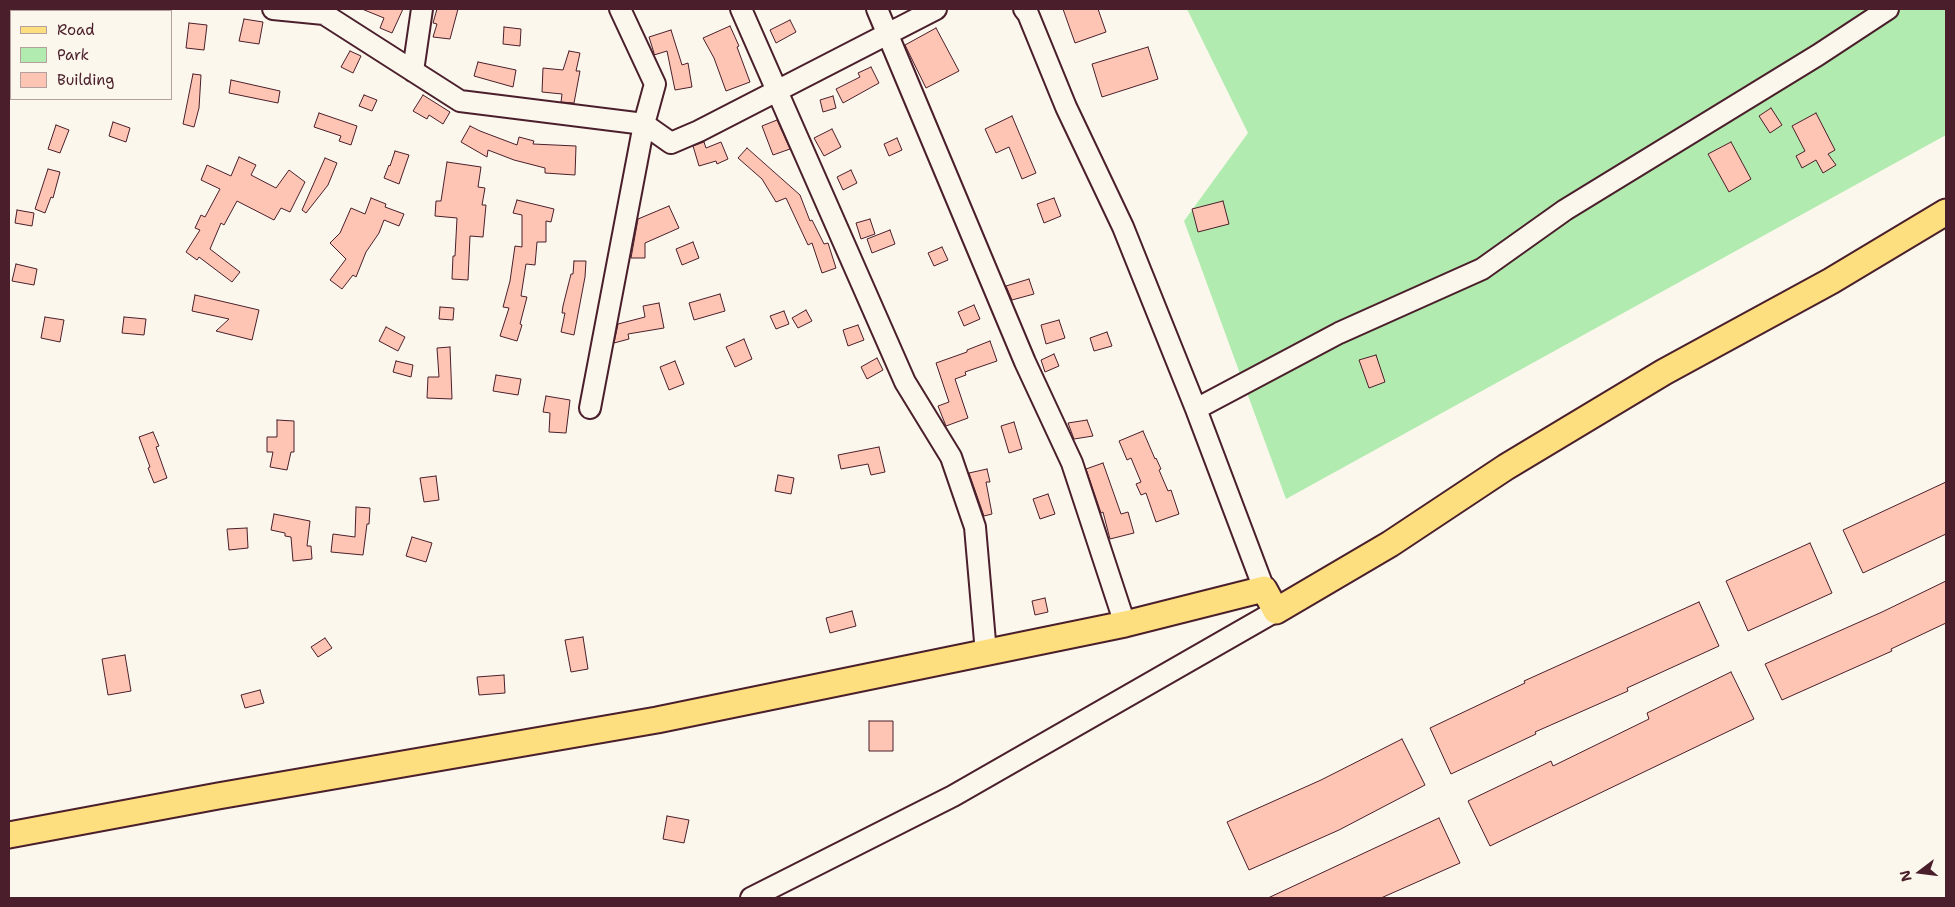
<!DOCTYPE html>
<html>
<head>
<meta charset="utf-8">
<style>
  body { margin:0 }
  #map { position:relative; width:1955px; height:907px; overflow:hidden; background:#fbf7ec; font-family:"Shantell Sans",sans-serif }
  canvas { display:block }
  .frame { position:absolute; inset:0; border:10px solid #4a1f2b; pointer-events:none }
  .legend { position:absolute; left:10px; top:10px; width:162px; height:90px; box-sizing:border-box; background:#fbf7ec; border:1px solid #b4a19f; margin:0; padding:6px 9px; list-style:none; font-size:15px; color:#4a1f2b }
  .legend li { display:flex; align-items:center; gap:10px; height:25px }
  .legend b { width:25px; border:1px solid #b4a19f }
  .north { position:absolute; left:1895px; top:847px; width:50px; height:50px; -webkit-text-stroke:4px #fbf7ec; paint-order:stroke; rotate:255deg; font-size:14px; font-weight:700; line-height:20px; text-align:center; color:#4a1f2b }
  .north::after { content:''; display:block; margin:auto; width:18px; height:22px; background:#4a1f2b; clip-path:polygon(50% 0,100% 100%,50% 72%,0 100%) }
</style>
</head>
<body>
<div id="map">
<canvas width="1955" height="907"></canvas>
<div class="frame"></div>
<ul class="legend">
<li><b style="height:6px;background:#fedf80"></b>Road</li>
<li><b style="height:14px;background:#b2ebaf"></b>Park</li>
<li><b style="height:14px;background:#fec5b4"></b>Building</li>
</ul>
<div class="north">N</div>
</div>
<script>
const ctx = document.querySelector('canvas').getContext('2d');
ctx.lineJoin = 'round';
function fill(path, color) { ctx.fillStyle = color; ctx.fill(path, 'evenodd'); }
const shape = rows => new Path2D(rows.map(r => 'M' + r).join(''));
function strokePath(path, color, width, dash) { ctx.strokeStyle = color; ctx.lineWidth = width; ctx.lineCap = dash ? 'butt' : 'round'; ctx.setLineDash(dash || []); ctx.stroke(path); }
fill(shape([
  [1187,9,1946,9,1946,135,1286,499,1184,221,1248,133]
]), '#b2ebaf');
const building = shape([
  [362,9,403,9,392,33,380,28,384,18,362,9],
  [437,9,458,9,450,39,433,37,437,24,433,23,437,9],
  [1063,9,1098,9,1106,32,1075,43,1063,9],
  [244,19,263,22,259,44,239,41,244,19],
  [790,20,796,32,776,43,770,30,790,20],
  [189,23,207,25,204,50,186,48,189,23],
  [730,26,739,46,737,47,750,82,726,91,714,58,703,38,730,26],
  [504,27,521,29,520,46,503,44,504,27],
  [936,28,959,71,926,88,905,45,936,28],
  [671,30,682,65,688,63,692,87,675,90,667,51,654,55,654,53,649,37,671,30],
  [1148,47,1158,79,1102,97,1092,64,1148,47],
  [350,51,361,56,353,73,341,67,350,51],
  [569,51,580,53,576,71,580,71,574,103,561,102,562,94,542,92,543,68,563,70,569,51],
  [478,62,516,70,513,87,474,76,478,62],
  [871,67,879,83,843,103,836,89,860,77,858,73,871,67],
  [193,74,201,75,199,108,194,127,183,124,193,74],
  [231,80,280,91,278,103,229,93,231,80],
  [364,95,377,100,372,111,359,106,364,95],
  [423,95,450,112,443,124,429,115,427,119,413,111,423,95],
  [833,96,836,108,823,112,820,100,833,96],
  [1771,108,1782,125,1770,133,1759,116,1771,108],
  [319,113,357,126,351,145,339,141,341,136,314,127,319,113],
  [1816,113,1835,150,1828,154,1836,165,1823,173,1816,160,1802,168,1796,156,1805,151,1792,126,1816,113],
  [1012,116,1036,173,1022,179,1009,147,996,153,985,129,1012,116],
  [777,120,790,149,773,155,762,126,777,120],
  [113,122,130,128,126,142,109,136,113,122],
  [56,125,69,130,60,153,48,149,56,125],
  [470,126,480,131,517,145,519,137,534,141,533,144,576,146,575,175,545,173,545,168,514,160,488,150,487,157,461,142,470,126],
  [832,129,841,147,824,156,814,138,832,129],
  [897,138,902,150,889,156,884,144,897,138],
  [704,142,706,148,721,142,728,159,717,164,716,161,699,166,693,146,704,142],
  [1731,142,1751,179,1729,192,1708,154,1731,142],
  [747,148,800,195,810,221,812,220,824,244,828,243,836,268,822,273,812,243,808,245,786,198,776,202,762,179,738,158,747,148],
  [395,151,409,155,399,184,384,178,389,165,390,166,395,151],
  [239,157,256,165,251,175,276,188,289,170,305,182,290,212,281,208,274,220,237,201,224,225,221,223,210,249,240,272,232,282,199,257,197,260,186,252,200,230,195,228,201,215,205,217,220,189,201,180,207,165,231,176,239,157],
  [325,158,337,163,328,185,306,213,302,210,325,158],
  [447,162,481,167,478,187,485,188,482,205,486,205,483,237,470,236,468,280,452,279,453,256,455,256,457,218,435,216,436,201,441,201,447,162],
  [48,169,60,172,53,198,51,197,45,213,35,209,48,169],
  [851,170,857,183,843,190,837,177,851,170],
  [371,198,386,204,385,207,404,214,399,226,384,220,379,233,366,252,356,277,353,275,342,289,330,280,346,259,330,243,340,233,351,208,365,214,371,198],
  [1054,198,1061,216,1044,223,1037,204,1054,198],
  [517,200,554,209,551,222,546,221,546,242,537,242,535,265,526,264,521,296,527,297,520,324,522,325,517,341,500,336,509,308,503,307,510,281,515,246,522,247,522,215,513,213,517,200],
  [1223,201,1229,224,1198,232,1192,209,1223,201],
  [669,206,679,228,645,243,645,258,631,258,638,219,669,206],
  [17,210,34,213,32,226,15,223,17,210],
  [870,219,875,234,861,239,856,223,870,219],
  [890,230,895,244,872,253,867,239,890,230],
  [693,242,699,258,682,265,676,249,693,242],
  [942,247,948,260,934,266,928,253,942,247],
  [574,261,586,261,585,277,574,335,561,332,565,313,562,313,563,306,571,274,573,274,574,261],
  [16,264,37,269,34,285,12,281,16,264],
  [1029,279,1034,294,1012,300,1006,286,1029,279],
  [720,294,725,311,694,320,689,303,720,294],
  [195,295,259,310,252,340,216,331,229,319,192,311,195,295],
  [659,303,664,328,628,334,629,339,614,343,618,324,645,317,643,306,659,303],
  [974,305,980,319,964,326,958,312,974,305],
  [440,307,454,308,453,320,439,319,440,307],
  [806,310,812,321,798,328,792,318,806,310],
  [784,311,789,324,776,329,770,316,784,311],
  [45,317,64,320,60,342,41,338,45,317],
  [124,317,146,319,144,335,122,333,124,317],
  [1059,320,1065,338,1046,344,1041,325,1059,320],
  [858,325,864,340,848,346,843,330,858,325],
  [386,327,405,337,398,351,379,341,386,327],
  [1107,332,1112,346,1094,351,1090,338,1107,332],
  [744,339,752,359,735,367,726,347,744,339],
  [990,341,997,361,965,372,966,375,955,379,968,418,946,426,938,406,949,402,936,363,967,352,967,350,990,341],
  [450,347,452,399,427,398,428,377,439,377,437,348,450,347],
  [1054,354,1059,366,1045,372,1041,360,1054,354],
  [1376,355,1385,382,1369,388,1359,360,1376,355],
  [877,358,883,370,867,379,861,367,877,358],
  [396,361,413,365,411,377,393,372,396,361],
  [675,361,684,384,669,390,660,367,675,361],
  [496,375,521,379,518,395,493,391,496,375],
  [546,396,570,400,566,433,549,432,550,413,543,412,546,396],
  [277,420,294,421,294,452,291,452,287,470,270,467,273,452,267,452,267,437,277,437,277,420],
  [1087,420,1093,436,1074,439,1068,423,1087,420],
  [1014,422,1022,449,1009,453,1001,426,1014,422],
  [1143,431,1155,459,1156,458,1161,469,1159,470,1168,491,1171,490,1179,514,1156,522,1146,493,1141,495,1136,484,1141,482,1131,458,1127,460,1119,441,1143,431],
  [153,432,159,446,156,447,167,478,154,483,148,468,150,467,139,437,153,432],
  [879,447,885,472,871,475,868,464,841,469,838,455,879,447],
  [1103,463,1121,514,1128,512,1134,533,1110,539,1103,512,1101,513,1086,469,1103,463],
  [987,469,990,482,986,482,992,514,984,516,969,473,987,469],
  [778,475,794,478,791,494,775,491,778,475],
  [436,476,439,500,424,502,420,478,436,476],
  [1946,482,1946,534,1863,573,1843,530,1946,482],
  [1048,494,1055,514,1040,519,1033,499,1048,494],
  [356,507,370,508,369,524,367,524,363,555,331,552,333,534,355,537,356,507],
  [274,514,310,521,307,546,311,546,312,559,293,561,291,537,285,536,285,533,271,530,274,514],
  [247,528,248,548,229,550,227,529,247,528],
  [412,537,432,543,426,562,406,556,412,537],
  [1810,543,1832,593,1748,631,1726,581,1810,543],
  [1946,581,1946,623,1891,649,1892,651,1782,700,1765,664,1882,612,1946,581],
  [1045,598,1048,612,1035,615,1032,601,1045,598],
  [1699,602,1719,646,1627,688,1628,691,1535,732,1536,734,1451,774,1430,728,1525,683,1524,681,1699,602],
  [852,611,856,626,830,633,826,618,852,611],
  [583,637,588,669,571,672,565,640,583,637],
  [325,638,332,648,318,657,311,647,325,638],
  [125,655,131,691,108,695,102,659,125,655],
  [1731,672,1754,719,1490,846,1468,801,1551,761,1553,766,1649,719,1647,713,1731,672],
  [504,675,505,693,479,695,477,677,504,675],
  [260,690,264,703,245,708,241,695,260,690],
  [869,721,893,721,893,751,869,751,869,721],
  [1402,739,1425,785,1339,830,1249,870,1227,822,1321,780,1402,739],
  [667,816,689,820,684,843,663,839,667,816],
  [1439,818,1460,863,1381,898,1268,898,1439,818]
]);
fill(building, '#fec5b4');
strokePath(building, '#4a1f2b', 1);
const minor = shape([
  [273,9,324,14,460,101,644,124,671,143,699,131,936,9],
  [741,9,905,382,951,457,975,527,986,653],
  [877,9,1025,362,1072,463,1125,624],
  [1024,9,1028,14,1066,107,1123,227,1196,409,1264,589],
  [413,71,422,9],
  [590,408,644,124,655,84,620,9],
  [1196,409,1339,333,1482,269,1565,210,1818,55,1888,9],
  [751,898,953,796,1276,611]
]);
const major = shape([
  [9,835,218,796,657,720,1125,624,1264,589,1276,611,1390,544,1506,467,1664,372,1831,281,1946,212]
]);
strokePath(minor, '#4a1f2b', 24);
strokePath(major, '#4a1f2b', 29);
strokePath(minor, '#fbf7ec', 20);
strokePath(major, '#fedf80', 25);
</script>
</body>
</html>
